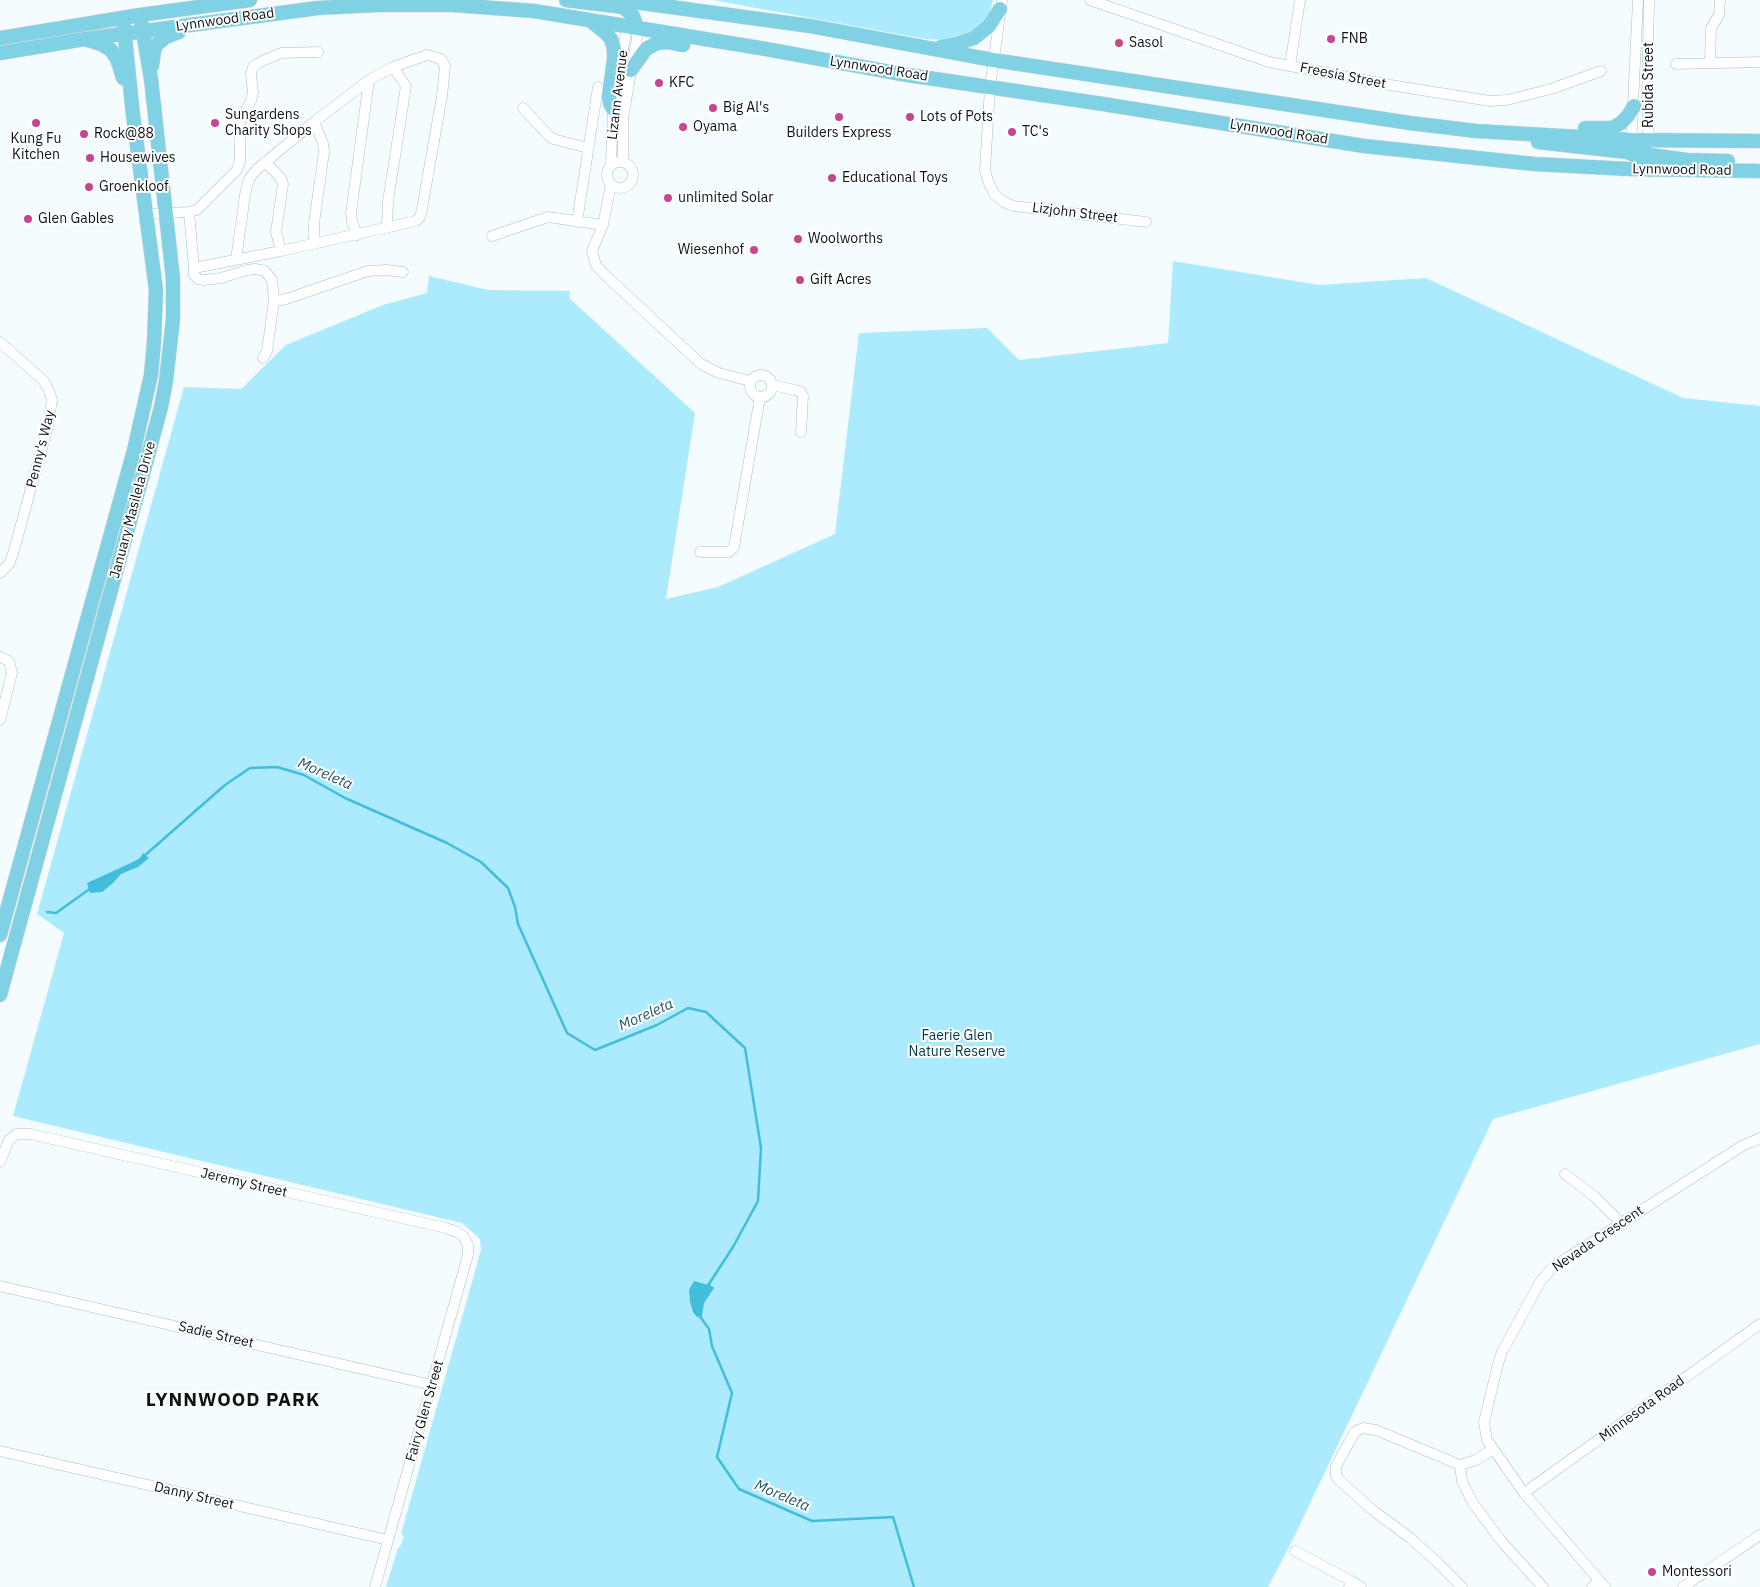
<!DOCTYPE html>
<html>
<head>
<meta charset="utf-8">
<style>
  body { margin:0 }
  canvas { display:block; background:#f4fcff }
</style>
</head>
<body>
<canvas width="1760" height="1587"></canvas>
<script>
const ctx = document.querySelector('canvas').getContext('2d');
ctx.lineJoin = 'round';
function fill(path, color) { ctx.fillStyle = color; ctx.fill(path, 'evenodd'); }
const shape = rows => new Path2D(rows.map(r => 'M' + r).join(''));
function strokePath(path, color, width, dash) { ctx.strokeStyle = color; ctx.lineWidth = width; ctx.lineCap = dash ? 'butt' : 'round'; ctx.setLineDash(dash || []); ctx.stroke(path); }
function label(font, color, halo, rows, align = 'center') {
  ctx.font = font + ' "IBM Plex Sans",sans-serif'; ctx.lineWidth = 4; ctx.setLineDash([]); ctx.textBaseline = 'middle'; ctx.strokeStyle = halo; ctx.fillStyle = color; for (const [text, x, y, turn = 0] of rows) {
    ctx.save(); ctx.translate(x, y); ctx.rotate((+turn || 0) * Math.PI / 180); ctx.textAlign = isNaN(turn) ? turn : align; if (halo) ctx.strokeText(text, 0, 0); ctx.fillText(text, 0, 0); ctx.restore();
  }
}
fill(shape([
  [713,0,993,0,987,22,965,37,944,40,925,39],
  [1173,261,1319,285,1426,278,1683,398,1760,406,1760,1044,1493,1119,1293,1539,1268,1587,386,1587,398,1548,400,1547,404,1536,401,1534,481,1250,480,1239,462,1223,13,1116,64,933,37,914,184,387,241,389,286,345,383,305,427,293,429,276,488,290,570,291,569,298,695,413,666,599,718,587,835,534,859,333,987,328,1019,360,1168,343]
]), '#acebfd');
fill(shape([
  [143,853,149,858,138,867,121,874,112,884,102,892,90,893,87,883,133,862,140,858],
  [694,1281,712,1286,714,1288,704,1303,702,1316,697,1317,693,1312,690,1302,689,1290]
]), '#42bddc');
strokePath(shape([
  [143,857,225,785,250,768,277,767,304,775,345,798,447,843,481,862,508,888,515,907,518,924,567,1033,595,1050,657,1025,688,1008,706,1012,745,1048,761,1148,758,1201,733,1247,707,1287],
  [47,912,56,913,91,888],
  [699,1315,709,1329,712,1346,732,1393,717,1457,739,1489,812,1521,893,1517,914,1587]
]), '#42bddc', 2.5);
const minor = shape([
  [1002,0,990,87,985,170,988,181,995,195,1004,202,1013,206,1146,222],
  [1090,0,1269,62,1390,85,1490,101,1507,100,1551,89,1601,71],
  [1649,0,1647,101,1649,146],
  [1710,63,1711,28,1719,15,1720,0],
  [1676,64,1760,62],
  [1290,66,1300,0],
  [523,108,549,136,553,139,588,148],
  [314,122,323,143,324,152,314,223,314,243],
  [1631,146,1638,0],
  '607 175a13 13 0 1 1 26 0a13 13 0 1 1-26 0Z',
  [265,162,281,178,283,184,276,232,281,251],
  [623,162,623,117,637,39,637,28],
  [611,164,613,109,627,26],
  [611,184,603,225,592,251,596,265,603,273,701,364,719,373,750,381],
  [189,212,194,268,281,251,416,221,420,217,422,209,442,96,445,66,441,59,427,55,393,67,369,80,314,122,256,170,249,179,245,195,236,260],
  [147,214,189,212,197,210,237,170,240,161,240,122,251,101,253,93,251,74,253,67,258,63,281,53,318,52],
  [577,222,598,87],
  [387,227,388,201,406,86,393,67],
  [357,235,352,221,351,213,369,80],
  [492,236,548,217,603,225],
  [194,268,194,275,198,279,204,280,221,278,247,270,255,269,265,271,272,280,274,301,267,351,263,358],
  [274,301,286,299,368,271,387,270,403,272],
  [0,342,44,381,49,391,52,400,48,426,13,554,9,564,0,573],
  '750 386a11 11 0 1 1 22 0a11 11 0 1 1-22 0Z',
  [772,385,795,390,801,392,803,396,801,432],
  [700,552,729,552,734,547,760,397],
  [0,657,9,661,12,673,0,720],
  [0,1162,9,1140,17,1134,30,1134,446,1228,457,1232,463,1236,468,1245,468,1255,375,1587],
  [1565,1174,1595,1197,1621,1223],
  [0,1286,432,1385],
  [0,1451,388,1540],
  [1460,1465,1462,1481,1473,1503,1502,1542,1543,1587],
  [1524,1493,1760,1324],
  [1295,1551,1351,1581,1349,1587],
  [1351,1581,1361,1587],
  [1462,1587,1436,1561,1409,1537,1375,1512,1339,1480,1336,1476,1336,1466,1355,1432,1363,1428,1376,1430,1460,1465,1476,1460,1493,1449],
  [1592,1587,1599,1580],
  [1605,1587,1524,1493,1487,1440,1484,1422,1498,1364,1502,1352,1540,1282,1553,1267,1742,1146,1760,1138],
  [1683,1587,1760,1535]
]);
const major = shape([
  [566,0,623,7,633,16,637,28],
  [620,0,810,26,993,60,1410,123,1476,131,1632,140,1760,141],
  [592,22,606,33,611,39,614,49,614,59,609,96,610,103,613,109],
  [0,38,140,15,250,0],
  [88,40,101,44,111,50,117,59,123,78],
  [941,47,957,44,974,38,989,26,1000,9],
  [0,53,85,39,318,8,377,5,453,5,534,11,766,49,901,74,1103,104,1364,146,1534,164,1628,169,1760,171],
  [152,66,154,51,156,45,166,37,179,32],
  [631,70,646,49,657,43,667,42,683,45],
  [1585,128,1612,128,1621,123,1628,116,1634,106],
  [1538,142,1627,152,1640,158,1650,170],
  [1635,145,1650,155,1687,160,1728,161],
  [0,935,134,450,151,375,154,342,156,290,133,115,123,18],
  [0,995,150,448,161,407,166,381,173,319,173,279,151,79,140,15]
]);
strokePath(minor, '#abbfc6', 11);
strokePath(major, '#d8d9da', 15);
strokePath(minor, '#fff', 10);
strokePath(major, '#80d1e4', 14);
for (const [x, y, r, color] of [
  [1331,39,5,"#c6458f"],
  [1119,43,5,"#c6458f"],
  [659,83,5,"#c6458f"],
  [713,108,5,"#c6458f"],
  [839,117,5,"#c6458f"],
  [910,117,5,"#c6458f"],
  [36,123,5,"#c6458f"],
  [215,123,5,"#c6458f"],
  [683,127,5,"#c6458f"],
  [1012,132,5,"#c6458f"],
  [84,134,5,"#c6458f"],
  [90,158,5,"#c6458f"],
  [832,178,5,"#c6458f"],
  [89,187,5,"#c6458f"],
  [668,198,5,"#c6458f"],
  [28,219,5,"#c6458f"],
  [798,239,5,"#c6458f"],
  [754,250,5,"#c6458f"],
  [800,280,5,"#c6458f"],
  [1652,1572,5,"#c6458f"]
]) { const dot = new Path2D(); dot.arc(x, y, r, 0, 2 * Math.PI); ctx.fillStyle = color; ctx.fill(dot); strokePath(dot, '#fff', 2); }
label('14px', '#0c1315', '#fff', [
  ["Lynnwood Road",225,20,-8],
  ["Lynnwood Road",879,69,9],
  ["Freesia Street",1343,76,11],
  ["Rubida Street",1649,85,-90],
  ["Lizann Avenue",618,95,-83],
  ["Lynnwood Road",1279,132,9],
  ["Lynnwood Road",1682,170,1],
  ["Lizjohn Street",1075,213,7],
  ["Penny's Way",41,449,-76],
  ["January Masilela Drive",133,510,-75],
  ["Jeremy Street",244,1183,13],
  ["Nevada Crescent",1598,1239,-34],
  ["Sadie Street",216,1335,13],
  ["Minnesota Road",1642,1409,-36],
  ["Fairy Glen Street",425,1411,-74],
  ["Danny Street",194,1496,13]
]);
label('14px', '#0c1315', '#fff', [
  ["FNB",1341,39],
  ["Sasol",1129,43],
  ["KFC",669,83],
  ["Big Al's",723,108],
  ["Sungardens",225,115],
  ["Charity Shops",225,131],
  ["Lots of Pots",920,117],
  ["Oyama",693,127],
  ["TC's",1022,132],
  ["Builders Express",839,133,"center"],
  ["Rock@88",94,134],
  ["Kung Fu",36,139,"center"],
  ["Kitchen",36,155,"center"],
  ["Housewives",100,158],
  ["Educational Toys",842,178],
  ["Groenkloof",99,187],
  ["unlimited Solar",678,198],
  ["Glen Gables",38,219],
  ["Woolworths",808,239],
  ["Wiesenhof",744,250,"right"],
  ["Gift Acres",810,280],
  ["Montessori",1662,1572]
], 'left');
label('14px', '#003744', '#fff', [
  ["Faerie Glen",957,1036],
  ["Nature Reserve",957,1052]
]);
label('italic 15px', '#255865', '#fff', [
  ["Moreleta",325,774,24],
  ["Moreleta",646,1015,-24],
  ["Moreleta",782,1496,23]
]);
ctx.letterSpacing = '1px';
label('bold 19px', '#0c1315', '#fff', [
  ["LYNNWOOD PARK",233,1401]
]);
ctx.letterSpacing = '0px';
</script>
</body>
</html>
